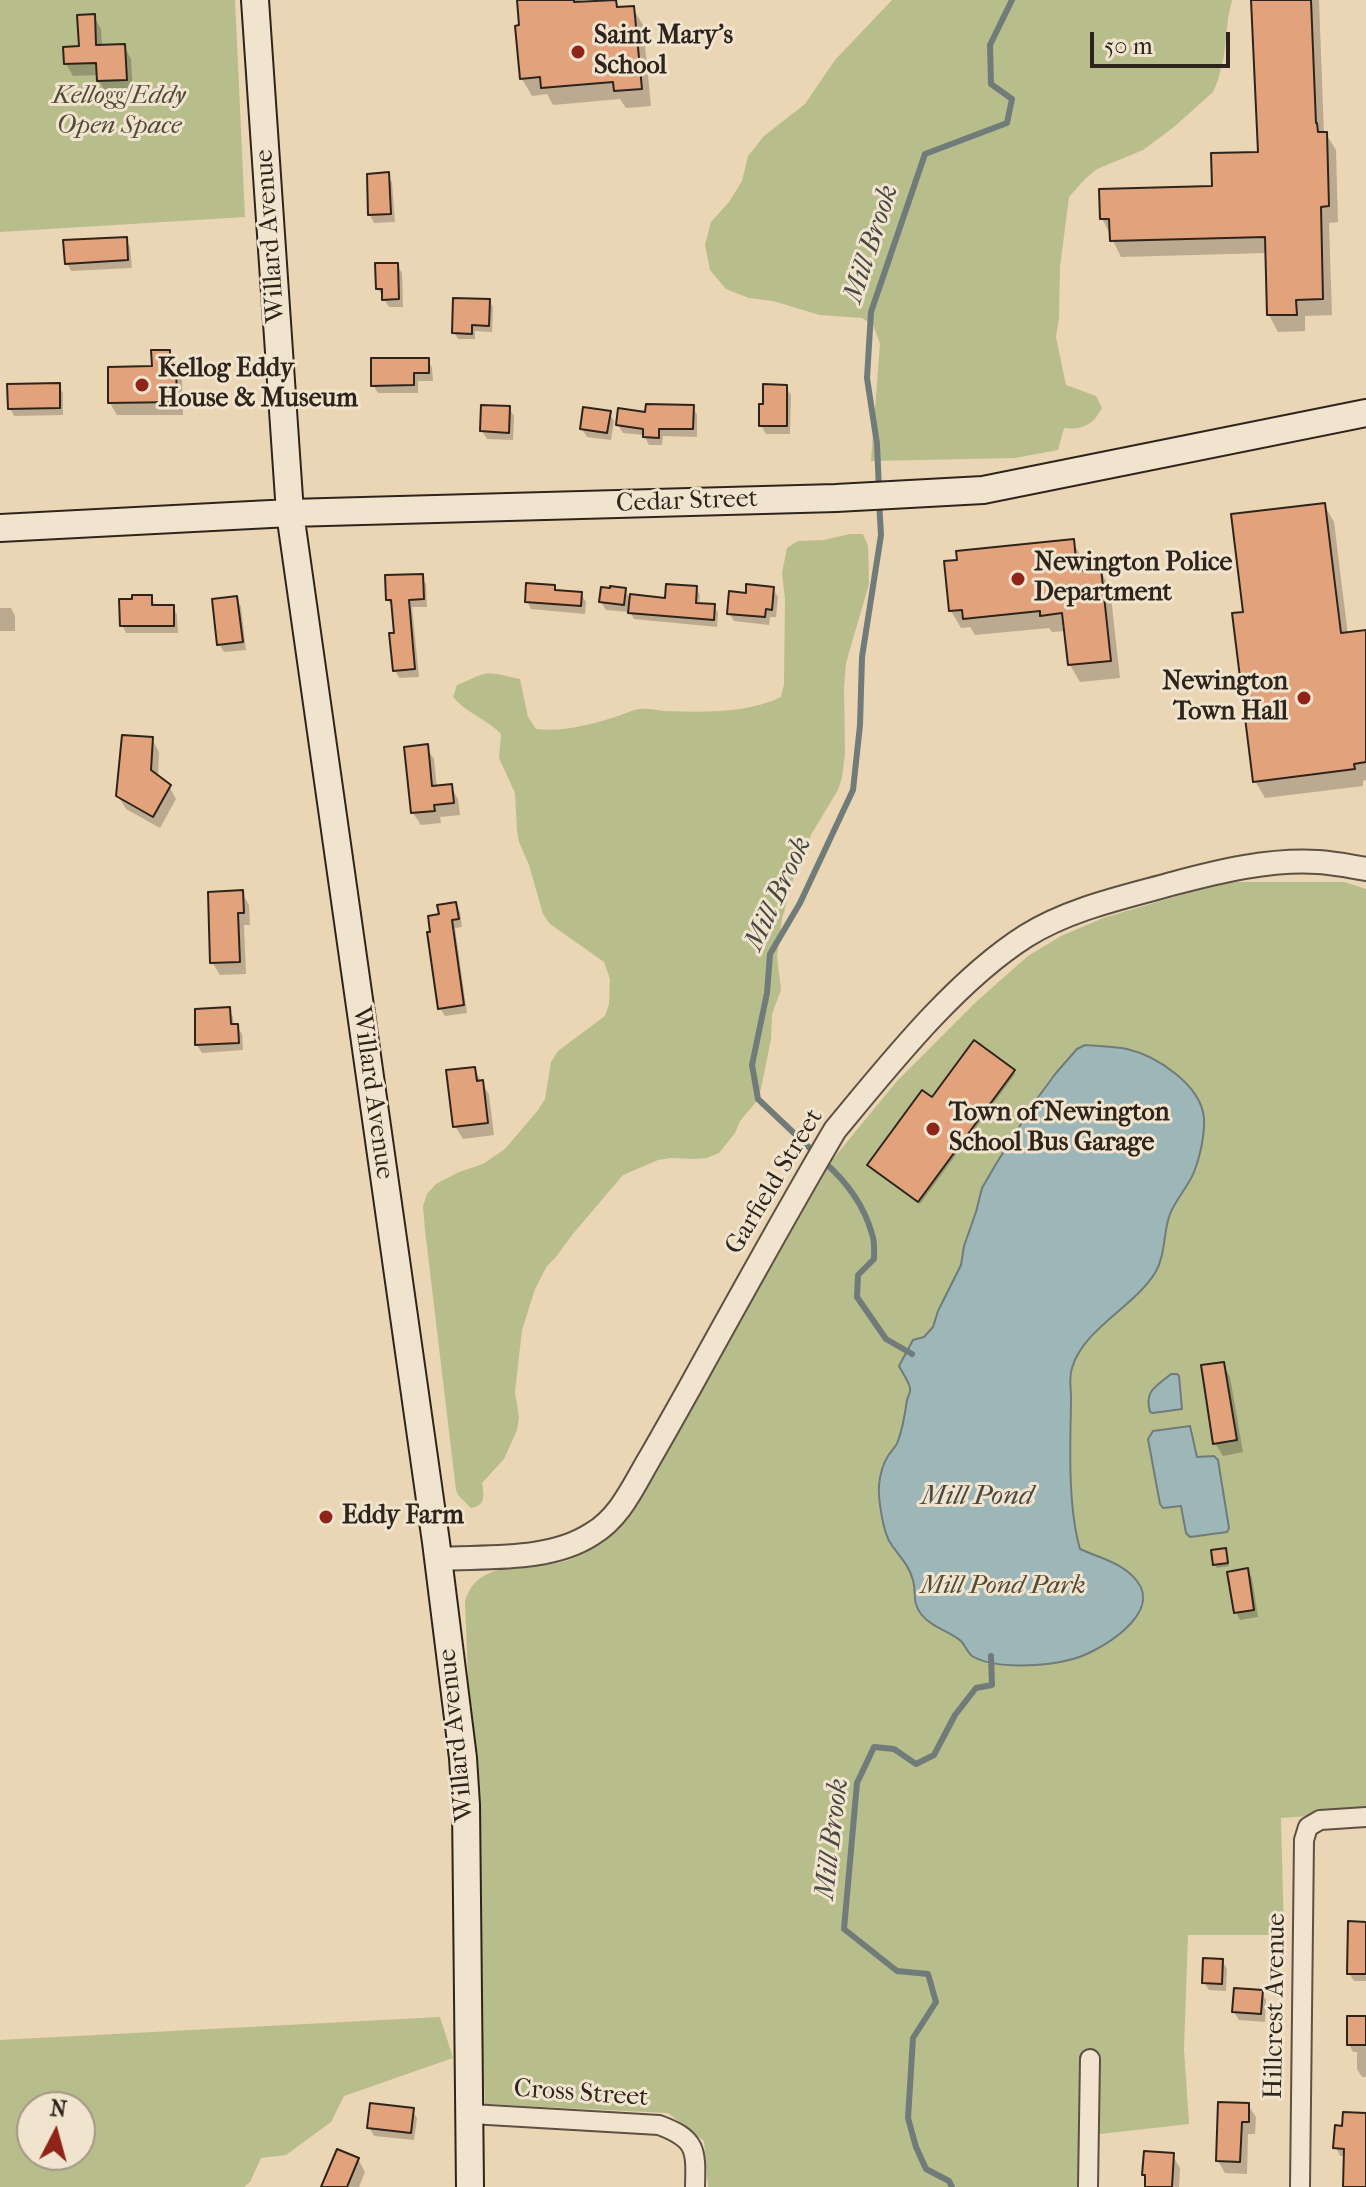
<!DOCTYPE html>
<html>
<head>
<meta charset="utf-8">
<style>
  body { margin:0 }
  #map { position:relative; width:1366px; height:2187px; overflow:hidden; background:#ead5b4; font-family:"IM FELL French Canon",serif }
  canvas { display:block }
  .north { position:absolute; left:16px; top:2091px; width:80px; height:80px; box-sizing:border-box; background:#f1e4ce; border:2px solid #a39787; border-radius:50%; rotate:6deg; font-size:22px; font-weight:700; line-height:32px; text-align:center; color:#2f241c }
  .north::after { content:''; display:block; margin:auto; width:28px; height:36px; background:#8f2418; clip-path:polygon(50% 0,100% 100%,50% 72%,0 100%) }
  .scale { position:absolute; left:1090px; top:32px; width:140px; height:36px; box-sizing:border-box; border:4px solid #2f241c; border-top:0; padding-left:10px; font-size:24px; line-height:28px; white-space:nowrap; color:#2f241c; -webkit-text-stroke:6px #f1e4ce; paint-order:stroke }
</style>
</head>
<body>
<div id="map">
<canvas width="1366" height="2187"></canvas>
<div class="north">N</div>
<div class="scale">50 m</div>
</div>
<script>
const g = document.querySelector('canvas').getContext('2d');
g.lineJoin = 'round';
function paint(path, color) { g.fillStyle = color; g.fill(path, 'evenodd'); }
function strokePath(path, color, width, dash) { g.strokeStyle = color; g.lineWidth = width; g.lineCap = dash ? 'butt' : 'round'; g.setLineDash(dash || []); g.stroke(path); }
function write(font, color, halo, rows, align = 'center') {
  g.font = font + ' "IM FELL French Canon",serif'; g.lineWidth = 6; g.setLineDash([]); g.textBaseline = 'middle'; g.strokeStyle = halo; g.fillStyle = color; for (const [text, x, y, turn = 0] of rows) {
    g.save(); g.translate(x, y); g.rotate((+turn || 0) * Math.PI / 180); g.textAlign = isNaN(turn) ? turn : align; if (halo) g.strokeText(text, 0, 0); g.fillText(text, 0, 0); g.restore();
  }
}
const green = new Path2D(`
  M0,0H235L245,217L0,232Z
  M892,0H1232L1228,18L1224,56L1218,80L1213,92L1174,127L1143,150L1097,169L1085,179L1069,197L1060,267L1059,318L1056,337L1066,385L1096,396L1102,408C1093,425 1083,430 1064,428L1058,450L1015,458L871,461L880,344L873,325L862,318L820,315L773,301L749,298L726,289L710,270L705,245L711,222L729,202L742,181L748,156L764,136L805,104L835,60Z
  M850,534H863L868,546L869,584L846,663L844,688L845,753L842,778L838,790L812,833L796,869L782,919L777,956L781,990L772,1014L771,1039L761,1089L756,1102L740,1121L735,1133L719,1153L707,1158L695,1159L671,1158L658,1160L623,1175L572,1235L556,1257L547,1266L535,1289L522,1330L515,1392L519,1417L517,1430L504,1459L482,1483C484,1495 486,1506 471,1508L458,1495L456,1490L425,1230L423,1206L427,1194L436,1184L459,1172L483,1164L505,1149L538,1110L545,1099L551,1062L558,1051L605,1016L609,1004L610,979L604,962L550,924L543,914L529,865L519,842L517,831L515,793L499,758L501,734C487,719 466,713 453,697L457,685C466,682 475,676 484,674C495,672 508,677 520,679L528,717L536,729C562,732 590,725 615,717C623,715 631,710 639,709C647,708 656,710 664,711C703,712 745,714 781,697L784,684L785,599L782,573L787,548L798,541L824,540Z
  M1225,882H1344L1366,889V1812L1281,1818L1284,1935H1188L1184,2049L1189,2124L1082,2136L1080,2187H708L704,2141L668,2113L485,2104L465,1602C478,1555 532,1573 569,1560C593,1550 613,1535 629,1515L833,1159L897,1081L977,1001L1028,956L1061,936L1103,918Z
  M440,2017L453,2058L344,2096L331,2122L286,2155L261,2158L250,2182L244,2187H0V2040ZM80,2107V2155H32V2107Z`);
const water = new Path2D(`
  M1085,1045C1098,1046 1114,1046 1127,1049C1157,1056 1201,1085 1204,1118C1205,1134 1200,1157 1194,1172C1188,1187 1176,1199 1170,1214C1163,1232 1166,1255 1155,1273C1134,1307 1083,1329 1072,1368C1068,1380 1072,1392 1071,1404C1070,1447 1068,1508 1080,1549C1100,1558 1123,1563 1137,1581C1163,1614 1099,1652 1073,1659C1048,1666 995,1670 972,1656C967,1652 965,1645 961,1641C948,1630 932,1628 921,1614C911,1600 917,1594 913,1580C909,1565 899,1556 891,1544C883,1533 878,1498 879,1485C880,1475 883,1464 888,1456C891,1451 896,1447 898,1441C903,1428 905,1414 907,1400C908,1396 911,1392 910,1388C909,1382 902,1372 899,1366L913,1340L924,1337L933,1327L938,1311L961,1265L964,1246L976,1212L982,1188L996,1164L1036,1100L1056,1073L1077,1049Z
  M1171,1374H1177L1179,1376L1182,1409L1153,1413L1150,1412C1144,1390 1156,1387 1171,1374Z
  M1190,1426L1197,1457L1214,1456L1218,1460L1229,1528L1227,1532L1190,1537L1186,1533L1181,1506L1163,1508L1160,1504L1148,1439L1153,1431Z`);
const shadow = new Path2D(`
  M519,0H581V4L615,1L620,9L633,8L643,25L651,106L626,108L620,99L553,105L547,94L532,96L522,79Z
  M1254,0H1319L1324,134H1326L1336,150L1338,222L1329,223L1332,315L1305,316V331L1278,332L1269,315L1267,253L1121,257L1102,218L1214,188L1260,154Z
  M94,16L101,29L102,47L124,46L131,59L133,92L106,93L99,81L98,75L73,76L66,64L81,48Z
  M388,175L392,183L395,222L374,223L370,215Z
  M126,239L130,247L132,268L71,271L67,263Z
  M397,265L402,273L403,307H389L378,289Z
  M489,301L493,307L492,332L475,331V339H458L454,332Z
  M169,352L182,380L183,415H117L110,403L154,368Z
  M428,360L432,368L433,381H418V393H378L373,385Z
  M58,385L63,393V415L14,416L10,408Z
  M786,387L791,395L790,434H766L761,425Z
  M693,407L697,415V437L663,436L662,445H649L644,435L623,433L618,425L647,415Z
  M509,408L514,416L513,440L487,439L482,431Z
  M609,413L614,421L611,440L587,437L582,429Z
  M1324,505L1334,522L1348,635L1366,633V780L1363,781V786L1265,798L1255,781L1245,614Z
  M1072,541L1082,558L1084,572L1100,570L1110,588L1120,678L1080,682L1070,665L1066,631L1052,632L1049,628L975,635L970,627L961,628L951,611Z
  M421,576L426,584L427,607H412L419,677L399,678L395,670L396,635L393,608L388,600Z
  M554,587L557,592L581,594L586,602L585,614L531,609L527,601Z
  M696,588L700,595L699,605L714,606L718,613L717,627L634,619L630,612L606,610L601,602L625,589L628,596L667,600Z
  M773,589L778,597L776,617H770L769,625L734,621L729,613Z
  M151,597L156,607H173L177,615L178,633H126L122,625Z
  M236,599L241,607L246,650L224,652L219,644Z
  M0,608H11L15,616V631H0Z
  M152,739L159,752L158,778L169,786L176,799L160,828L126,809L118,796Z
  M426,747L434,759L437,788L451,787L458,799L460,815L440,817L441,823L421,825L413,813Z
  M242,893L249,905L250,925H244L246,974L220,975L212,962Z
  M455,904L460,912L462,927L455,928L467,1013L445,1016L440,1008L441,916Z
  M229,1009L233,1017L234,1026H237L242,1034L243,1050L202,1053L197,1045Z
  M474,1069L489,1095L494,1135L463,1139L455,1126Z
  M1013,1071L1015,1074L920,1204L871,1169L869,1165L933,1099Z
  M1223,1364L1230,1377L1243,1452L1223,1456L1215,1443Z
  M1225,1550L1229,1566L1217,1568L1215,1565Z
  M1247,1570L1252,1578L1258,1617L1240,1620L1236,1612Z
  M1366,1924V1981H1354L1349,1973Z
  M1222,1961L1227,1969L1226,1991L1209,1990L1204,1982Z
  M1261,1992L1266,2000L1265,2022L1239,2020L1234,2012Z
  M1366,2018V2077H1362L1357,2069V2052H1353L1349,2044Z
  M1248,2105L1256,2117L1255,2134H1248L1247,2174L1225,2173L1218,2161Z
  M412,2110L417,2118L414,2140L374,2136L369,2127Z
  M1366,2115V2187H1345L1346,2156H1340L1336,2147L1344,2128Z
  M1145,2153L1172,2155L1180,2168L1179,2187H1144Z
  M358,2159L365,2172L359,2187H322Z`);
const stream = new Path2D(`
  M879,490L877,444L867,378L871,312L925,154L1007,123L1012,99L991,84L990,45L1012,0
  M815,1153L758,1099L752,1065L767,993L770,954L800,903L853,790L860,725L862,657L881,535L879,501
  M823,1161C845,1180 864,1205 872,1234C875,1242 874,1251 874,1259L858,1275L857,1297L886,1339L912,1354
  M952,2187L949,2181L926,2169L916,2147L908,2118L913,2038L936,2002L928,1974L897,1971L844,1929L857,1783L874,1747L894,1749L916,1764L934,1755L955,1715L976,1688L992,1685L991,1656`);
const building = new Path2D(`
  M517,0H574V2L616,0L617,7L634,6L642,89L614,91L613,82L541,88L540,77L520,79L515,26L519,25Z
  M1251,0H1311L1316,123H1317L1318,132H1327L1329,206L1321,207L1323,299L1296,300L1297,315H1267L1265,237L1110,241L1109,219H1100L1099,189L1212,186L1211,153L1258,152Z
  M95,14L96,45L125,44L127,80L97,81L96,63L64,64L63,47L79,46L77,15Z
  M389,172L391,214L368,215L367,174Z
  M127,237L128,260L65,264L63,240Z
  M375,263H398L399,299L382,300V289H376Z
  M453,298L490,299L489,326L472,325V334L452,333Z
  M151,350H170V365H176L177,402L108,403V367L152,366Z
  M371,358H429V373H414V385L371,386Z
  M60,383V408L8,409L7,384Z
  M763,384L787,385V426H759V404H763Z
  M646,404L694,405L693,429H659V438L643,437V429L616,425L618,408L645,412Z
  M481,405L510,406L509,433L480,431Z
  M583,407L611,411L607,433L580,429Z
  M1325,503L1341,633L1366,630V762L1354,764L1355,769L1253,782L1232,613L1243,612L1231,514Z
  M1074,539L1077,571L1101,568L1111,661L1068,665L1062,613L1040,616V611L963,619L962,610L949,611L944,561L957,560L956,551Z
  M423,574L424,599L409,600L415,669L393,671L389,633H394L391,600H386L385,575Z
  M526,583L555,585V590L582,592L581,606L525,602Z
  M666,584L697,586L696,603L715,604L714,620L628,613L630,594L665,598Z
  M746,584L774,587L772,610L766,609L765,617L727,614L729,591L746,593Z
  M610,586L626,588L624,605L599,602L601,587L610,588Z
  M132,595H152V605H174V626H120L119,599H132Z
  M237,596L243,642L217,645L212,599Z
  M122,735L153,737L151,770L171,785L153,817L116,796Z
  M428,744L432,786L452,784L454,803L434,805L435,811L411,813L404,747Z
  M243,890L244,913H238L240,962L210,963L208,892Z
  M456,902L459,919L452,920L464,1005L438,1009L427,932H430L428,916L439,914L437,905Z
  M230,1007L231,1024H238L239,1043L195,1045V1009Z
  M974,1040L1015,1070L918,1202L867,1165L922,1090L932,1097Z
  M475,1067L477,1081L483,1080L488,1123L453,1127L446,1070Z
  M1224,1362L1237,1440L1213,1444L1201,1365Z
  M1226,1548L1228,1563L1213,1565L1211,1550Z
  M1248,1568L1254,1610L1234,1613L1227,1572Z
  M1348,1921L1366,1922V1974H1347Z
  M1203,1958L1223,1959L1222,1984L1202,1983Z
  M1234,1988L1263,1990L1261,2014L1232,2012Z
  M1347,2016H1366V2045H1347Z
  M1218,2102L1249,2103V2122H1242L1240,2162L1216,2161Z
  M370,2103L414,2108L411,2133L367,2128Z
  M1343,2112L1366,2113V2187H1343L1344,2149L1333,2148L1335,2125L1342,2126Z
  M337,2149L359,2158L347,2187H321Z
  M1144,2151L1174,2153L1172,2187H1145V2175H1142Z`);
const minor = new Path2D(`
  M471,2114L659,2125C697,2139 696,2150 695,2187
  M1088,2187L1090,2059
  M1300,2187L1304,1840L1308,1827L1320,1820L1366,1817`);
const tertiary = new Path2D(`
  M438,1559C487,1556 549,1562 592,1534C619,1518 632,1489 647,1463C661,1439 675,1414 689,1389C737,1302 785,1215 835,1130C889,1065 955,981 1026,936C1071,908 1125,897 1175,883C1220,871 1270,859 1318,862C1334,863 1350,866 1366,869`);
const secondary = new Path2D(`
  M255,0L290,513L436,1542L463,1758L466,1805L470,2187
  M0,528L290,513L836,498L983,490L1366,413`);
const markers = [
  [578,52,8,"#8f2418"],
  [142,385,8,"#8f2418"],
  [1018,579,8,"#8f2418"],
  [1304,698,8,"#8f2418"],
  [933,1129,8,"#8f2418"],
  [326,1517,8,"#8f2418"]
];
const poiNames = [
  ["Saint Mary's",594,37],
  ["School",594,67],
  ["Kellog Eddy",158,370],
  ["House & Museum",158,400],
  ["Newington Police",1034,564],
  ["Department",1034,594],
  ["Newington",1288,683,"right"],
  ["Town Hall",1288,713,"right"],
  ["Town of Newington",949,1114],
  ["School Bus Garage",949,1144],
  ["Eddy Farm",342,1517]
];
const parkNames = [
  ["Kellogg/Eddy",119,97],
  ["Open Space",119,127],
  ["Mill Pond Park",1003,1587]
];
const streetNames = [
  ["Willard Avenue",271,236,-94],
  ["Cedar Street",687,502,-2],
  ["Willard Avenue",372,1093,82],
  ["Garfield Street",775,1182,-59],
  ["Willard Avenue",457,1735,-96],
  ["Hillcrest Avenue",1276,2006,-89],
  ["Cross Street",581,2094,4]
];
const waterNames = [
  ["Mill Brook",872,244,-72],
  ["Mill Brook",779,894,-65],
  ["Mill Pond",977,1497],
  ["Mill Brook",833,1839,-83]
];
paint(green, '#b8bd8c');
paint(water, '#9db6b8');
strokePath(water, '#717c7a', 2);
paint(shadow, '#0003');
strokePath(stream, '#717c7a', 6);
paint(building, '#e2a37c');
strokePath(building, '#2f241c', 2);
strokePath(minor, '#5e5042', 22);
strokePath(tertiary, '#5e5042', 26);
strokePath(secondary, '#2f241c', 30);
strokePath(minor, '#f1e4ce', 18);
strokePath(tertiary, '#f1e4ce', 22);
strokePath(secondary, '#f1e4ce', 26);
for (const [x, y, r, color] of markers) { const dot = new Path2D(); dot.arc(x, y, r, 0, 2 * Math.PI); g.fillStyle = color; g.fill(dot); strokePath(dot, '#f1e4ce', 3); }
write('bold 26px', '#2f241c', '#f1e4ce', poiNames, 'left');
write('italic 26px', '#514a38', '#f1e4ce', parkNames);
write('26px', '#2f241c', '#f1e4ce', streetNames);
write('italic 28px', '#4a4843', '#f1e4ce', waterNames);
</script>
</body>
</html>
